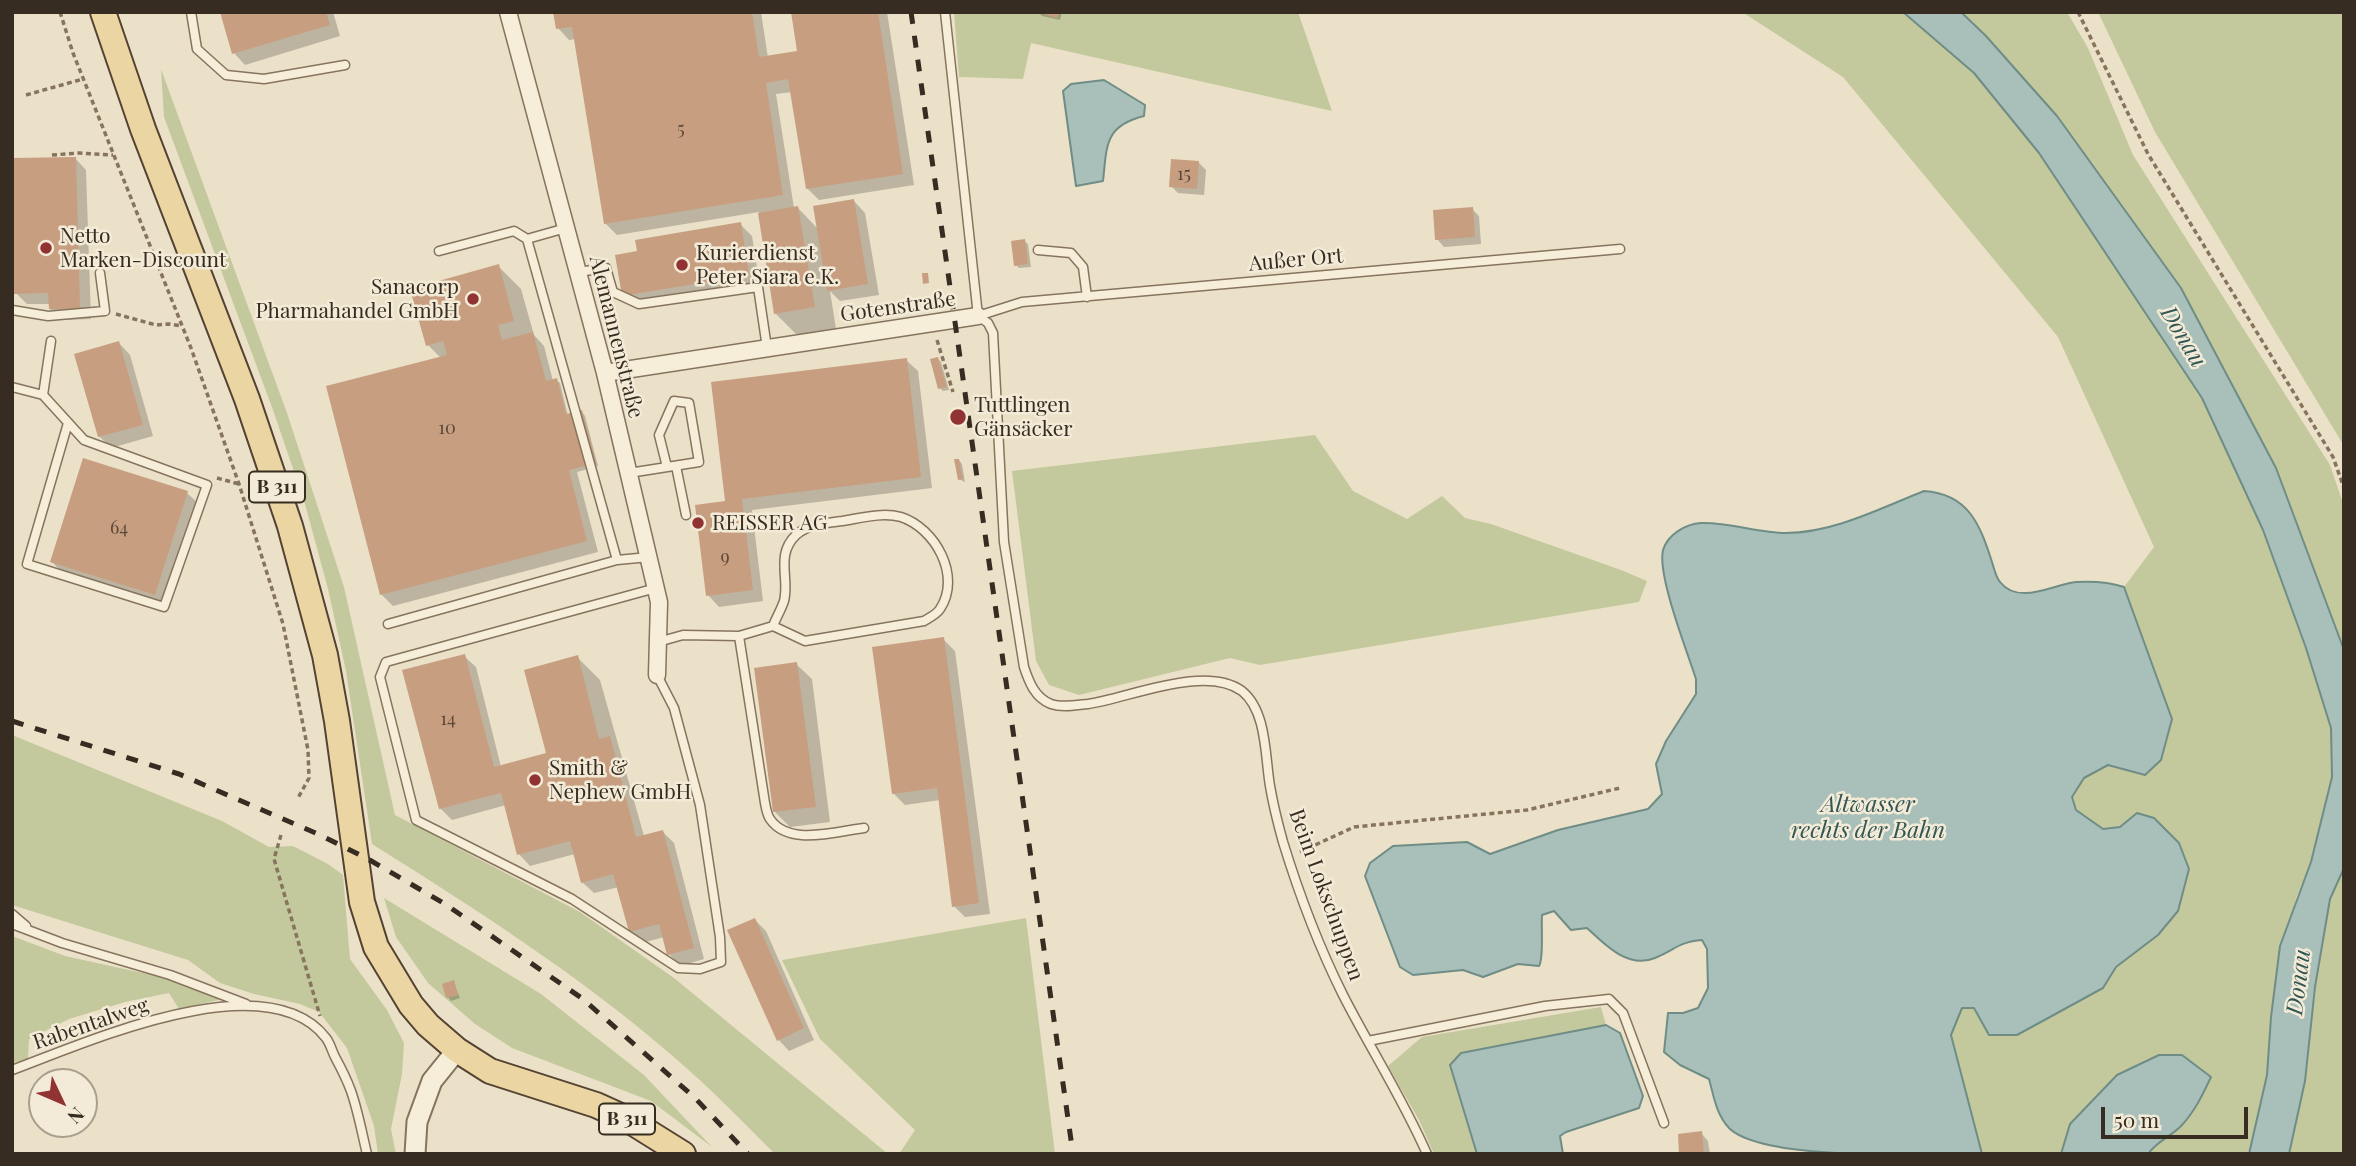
<!DOCTYPE html>
<html>
<head>
<meta charset="utf-8">
<style>
  body { margin:0 }
  #map { position:relative; width:2356px; height:1166px; overflow:hidden; background:#ebe1c8; font-family:"Playfair Display",serif }
  canvas { display:block }
  .frame { position:absolute; inset:0; border:14px solid #372c21; pointer-events:none }
  .north { position:absolute; left:28px; top:1068px; width:70px; height:70px; box-sizing:border-box; background:#f3ebd7; border:2px solid #a89f8e; border-radius:50%; rotate:134deg; font-size:19px; font-weight:700; line-height:28px; text-align:center; color:#372c21 }
  .north::after { content:''; display:block; margin:auto; width:24px; height:32px; background:#913332; clip-path:polygon(50% 0,100% 100%,50% 72%,0 100%) }
  .scale { position:absolute; left:2101px; top:1107px; width:147px; height:32px; box-sizing:border-box; border:4px solid #372c21; border-top:0; padding-left:9px; font-size:21px; line-height:24px; white-space:nowrap; color:#372c21; -webkit-text-stroke:5px #f3ebd7; paint-order:stroke }
</style>
</head>
<body>
<div id="map">
<canvas width="2356" height="1166"></canvas>
<div class="frame"></div>
<div class="north">N</div>
<div class="scale">50 m</div>
</div>
<script>
const g = document.querySelector('canvas').getContext('2d');
g.lineJoin = 'round';
function paint(path, color) { g.fillStyle = color; g.fill(path, 'evenodd'); }
function strokePath(path, color, width, dash) { g.strokeStyle = color; g.lineWidth = width; g.lineCap = dash ? 'butt' : 'round'; g.setLineDash(dash || []); g.stroke(path); }
function write(font, color, halo, rows, align = 'center') {
  g.font = font + ' "Playfair Display",serif'; g.lineWidth = 5; g.setLineDash([]); g.textBaseline = 'middle'; g.strokeStyle = halo; g.fillStyle = color; for (const [text, x, y, turn = 0] of rows) {
    g.save(); g.translate(x, y); g.rotate((+turn || 0) * Math.PI / 180); g.textAlign = isNaN(turn) ? turn : align; if (halo) g.strokeText(text, 0, 0); g.fillText(text, 0, 0); g.restore();
  }
}
const green = new Path2D(`
  M954,12H1298L1332,111L1031,43L1023,79L959,77Z
  M1742,12H1903L1974,73L2040,153L2202,398L2263,530L2306,648L2331,728L2332,777L2311,863L2296,898L2271,1017L2267,1075L2249,1154H2148L2154,1146L2181,1127L2198,1104L2159,1055L2117,1075L2070,1124L2061,1154H1982L1951,1035L1962,1008L2103,988L2116,967L2158,935L2120,827L2103,829L2076,810L2072,797L2084,778L2108,765L2145,775L2172,719L2124,587L2154,547L2058,337L1843,77Z
  M1961,12H2067L2088,48L2133,155L2330,465L2344,506V650L2276,468L2181,288L2057,116L1986,36Z
  M2098,12H2344V446L2155,132Z
  M161,69L287,413L344,587L395,815L580,912L674,978L888,1154H775C742,1121 710,1088 675,1058C582,977 477,910 372,844L346,671L328,589L305,504L273,410L164,117Z
  M1315,435L1353,491L1407,519L1442,496L1465,518L1491,524L1621,570L1647,581L1639,602L1260,665L1230,658L1079,695L1049,685L1036,661L1012,471Z
  M12,735L222,821L269,847L293,846L328,864L343,875L350,959L387,1010L404,1043L402,1074L391,1129L396,1154H378L374,1126L347,1048L319,1012L300,1004L254,994L220,983L188,960L12,905Z
  M2344,868V1154H2289L2305,1081L2315,987L2330,899Z
  M384,898L541,994L644,1075L712,1147L651,1101L512,1048L475,1024L428,983L396,937Z
  M1026,918L1055,1154H899L915,1130L820,1039L782,960Z
  M12,936L65,956L161,977L223,999L179,1009L169,993L125,1002L69,1019L29,1039L28,1059L12,1063Z
  M1601,1007L1606,1025L1461,1053L1450,1065L1477,1154H1434L1419,1120L1388,1066L1422,1037Z`);
const water = new Path2D(`
  M1903,12H1961L1986,36L2057,116L2181,288L2276,468L2344,650V868L2330,899L2315,987L2305,1081L2289,1154H2249L2267,1075L2271,1017L2280,946L2311,862L2332,777L2331,728L2306,648L2263,530L2202,398L2039,153L1974,73Z
  M1104,80L1145,105L1144,116C1104,126 1107,146 1103,181L1076,186L1063,91L1071,84Z
  M1924,491C1969,494 1980,525 1992,562C1994,568 1996,578 2000,582C2019,606 2054,584 2076,582C2093,581 2109,582 2124,587L2172,719L2161,760L2145,775L2108,765L2084,778L2072,797L2076,810L2103,829L2120,827L2137,813L2154,818L2179,843L2189,869L2178,911L2158,935L2116,967L2103,988L2017,1035H1989L1974,1008H1962L1951,1035L1982,1154C1932,1154 1763,1162 1729,1128C1716,1114 1714,1097 1709,1079L1680,1065L1664,1052L1668,1013H1683L1698,1008L1708,988L1707,949L1702,940C1678,942 1675,950 1655,958C1628,969 1605,945 1587,928L1571,930L1554,911L1542,915C1541,929 1544,958 1539,966L1518,964L1483,977L1463,970L1413,975L1400,967L1365,876L1370,863L1393,846L1467,842L1490,854L1558,830L1648,809L1662,794L1656,764L1666,741L1696,694V679C1687,651 1657,575 1663,550C1668,534 1686,524 1701,523C1729,522 1758,533 1786,533C1833,533 1881,508 1924,491Z
  M1606,1025L1620,1033L1643,1096L1639,1108L1566,1132L1560,1136L1563,1154H1477L1450,1065L1461,1053Z
  M2159,1055H2182L2211,1077C2203,1094 2195,1111 2182,1125C2172,1136 2157,1141 2148,1154H2061L2070,1124L2117,1075Z`);
const shadow = new Path2D(`
  M221,12H333L340,36L245,65L234,53Z
  M555,12H761L768,58L799,53L793,12H887L914,185L819,200L807,188L792,92L776,94L794,208H798L818,229L854,201L865,213L879,295L840,301L830,291L836,329L798,336L775,313L759,212L617,235L605,223L576,39L569,40L558,28Z
  M1062,12L1060,20L1042,16L1039,13Z
  M12,156L16,159L75,158L86,170L91,319L62,320L50,309V304H27L16,293L15,231H12Z
  M1198,162L1206,170L1204,195L1178,193L1171,186Z
  M1472,209L1479,216L1481,244L1444,247L1437,239Z
  M740,224L752,236L760,286L635,306L624,295L639,252Z
  M1024,241L1028,244L1031,267L1019,268L1016,265Z
  M498,266L521,289L534,335L544,346L553,381L556,380L560,383L568,416L582,412L585,416L598,466L577,472L598,552L393,606L381,594L441,358L428,345Z
  M119,343L130,355L153,436L111,448L99,436Z
  M938,359L941,362L949,390L943,391L940,388Z
  M906,360L918,371L932,488L752,510L763,601L719,607L708,595L727,503Z
  M959,460L962,464L965,482L959,479Z
  M187,493L199,504L166,606L63,573L52,562Z
  M943,639L955,651L990,914L965,917L954,906L940,800L905,805L893,793Z
  M464,656L476,667L501,767L549,754L577,657L600,680L644,836L662,831L674,843L704,959L680,966L669,954L664,937L642,943L630,931L619,887L594,893L582,882L575,854L530,866L519,854L506,805L452,820L440,808Z
  M796,664L812,679L830,822L790,827L775,812Z
  M755,920L766,931L814,1040L789,1051L778,1039Z
  M453,982L460,998L451,1001L448,997Z
  M1701,1133L1708,1141L1710,1154H1681Z`);
const building = new Path2D(`
  M220,12H326L330,25L232,54Z
  M553,12H752L759,57L797,51L791,12H878L903,174L806,189L788,79L766,83L783,195L604,224L572,27L556,29Z
  M1037,12H1059L1057,18Z
  M76,157L80,309H49L48,293L14,294L12,158Z
  M1171,159L1199,161L1197,189L1169,187Z
  M854,199L868,284L827,291L813,206Z
  M798,206L815,307L774,314L758,213Z
  M1473,207L1475,237L1435,240L1433,210Z
  M741,222L749,275L622,296L615,255L637,251L635,240Z
  M1025,239L1028,264L1014,266L1011,241Z
  M499,264L514,321L498,325L502,340L533,332L546,381L557,378L566,414L582,410L596,463L569,470L587,541L380,595L326,386L447,355L443,341L426,346L410,289Z
  M922,273H928L929,283L923,284Z
  M119,341L143,425L98,437L74,354Z
  M938,357L947,387L938,389L930,359Z
  M907,358L921,477L742,499L753,590L706,596L695,505L725,501L711,382Z
  M83,458L188,491L155,595L50,562Z
  M954,459H959L963,479L958,480Z
  M944,637L979,903L952,907L937,788L892,794L872,647Z
  M465,654L494,767L546,753L524,670L578,655L599,739L610,736L636,837L663,830L694,948L667,955L659,924L629,932L613,874L581,883L570,841L517,855L501,793L439,809L402,670Z
  M797,662L816,807L773,812L754,668Z
  M755,918L804,1028L777,1041L727,930Z
  M454,980L458,995L446,998L442,984Z
  M1702,1131L1704,1154H1679L1678,1134Z`);
const path = new Path2D(`
  M60,12L73,53L191,348L239,484L283,624L308,750L309,778L298,798
  M2078,12L2148,154L2333,457L2344,488
  M26,95L83,79
  M52,155L79,153L113,155
  M116,314L156,325L168,324L182,326
  M937,340L953,392
  M217,478L239,484
  M281,835L274,859L320,1016
  M1300,852L1354,827L1527,810L1620,788`);
const service = new Path2D(`
  M191,12L197,49L226,75L264,79L345,65
  M945,12L978,316
  M527,239L617,560
  M1038,250L1071,253L1083,267L1087,297
  M439,251L514,231L527,239L566,228
  M578,272L606,268L613,292L639,304L758,287L767,348
  M12,310L48,316L105,311L100,273
  M978,316L988,323L993,333L1004,542L1024,667C1029,682 1035,698 1051,704C1063,708 1076,705 1088,704C1129,698 1205,664 1242,691C1267,711 1265,757 1270,786C1273,804 1278,824 1283,842C1299,894 1319,947 1343,995C1370,1048 1403,1099 1427,1154
  M978,316L1022,302L1620,249
  M12,387L43,395L84,440L207,485L164,607L27,564L68,423
  M43,395L51,341
  M676,466L686,515
  M629,473L699,462L689,403L674,401L659,435L667,467
  M656,588L386,662L380,677L416,820L572,899L678,968L700,969L721,962L720,937L700,805L674,708L657,675
  M388,624L617,560L649,557
  M739,636L765,803C766,808 767,815 770,819C789,847 837,831 864,828
  M658,642L683,635L739,636L773,626C776,618 781,610 784,601C790,579 775,555 796,535C808,524 827,523 842,521C861,518 882,512 901,517C935,528 962,576 940,609C937,614 929,618 924,621L805,641L773,626
  M12,914L26,926
  M12,924L62,943L170,975L246,1004
  M1368,1041L1545,1006L1609,999L1623,1013L1664,1123
  M12,1070C85,1043 266,961 326,1038C330,1043 332,1051 335,1057C341,1068 347,1080 351,1091C358,1111 362,1133 367,1154`);
const minor = new Path2D(`
  M508,12L605,373L659,602L657,675
  M605,373L978,316`);
const tertiary = new Path2D(`
  M415,1154L417,1122L432,1081L457,1050`);
const primary = new Path2D(`
  M103,12L143,129L247,399L290,526L325,655L337,721L362,902L376,947L411,1005L428,1025L457,1050L490,1071L596,1105L627,1119L683,1154`);
const rail = new Path2D(`
  M911,12L1073,1154
  M12,721L179,774L320,835L368,859L445,904L583,999L695,1098L748,1154`);
const markers = [
  [46,248,7,"#913332"],
  [682,265,7,"#913332"],
  [473,299,7,"#913332"],
  [958,417,9,"#913332"],
  [698,523,7,"#913332"],
  [535,780,7,"#913332"]
];
const numberNames = [
  ["5",681,129],
  ["15",1184,174],
  ["10",447,428],
  ["64",119,528],
  ["9",725,557],
  ["14",448,719]
];
const shields = [
  [277,487,56],
  [627,1119,56]
];
const shieldNames = [
  ["B 311",277,487],
  ["B 311",627,1119]
];
const poiNames = [
  ["Netto",60,236],
  ["Marken-Discount",60,260],
  ["Kurierdienst",696,253],
  ["Peter Siara e.K.",696,277],
  ["Sanacorp",459,287,"right"],
  ["Pharmahandel GmbH",459,311,"right"],
  ["Tuttlingen",974,405],
  ["Gänsäcker",974,429],
  ["REISSER AG",712,523],
  ["Smith &",549,768],
  ["Nephew GmbH",549,792]
];
const streetNames = [
  ["Außer Ort",1296,260,-5],
  ["Gotenstraße",898,307,-8],
  ["Alemannenstraße",616,337,76],
  ["Beim Lokschuppen",1326,895,70],
  ["Rabentalweg",91,1024,-19]
];
const waterNames = [
  ["Donau",2183,337,59],
  ["Altwasser",1868,805],
  ["rechts der Bahn",1868,831],
  ["Donau",2299,982,-83]
];
paint(green, '#c3c99c');
paint(water, '#a8c0b9');
strokePath(water, '#6f8d86', 2);
paint(shadow, '#0003');
paint(building, '#c79e80');
strokePath(service, '#86745e', 11);
strokePath(minor, '#86745e', 19);
strokePath(tertiary, '#86745e', 23);
strokePath(primary, '#544232', 28);
strokePath(path, '#86745e', 3.5, [5, 3.5]);
strokePath(service, '#f7eeda', 8);
strokePath(minor, '#f7eeda', 16);
strokePath(tertiary, '#f7eeda', 19);
strokePath(primary, '#ebd6a3', 24);
strokePath(rail, '#372c21', 5, [12, 12]);
for (const [x, y, r, color] of markers) { const dot = new Path2D(); dot.arc(x, y, r, 0, 2 * Math.PI); g.fillStyle = color; g.fill(dot); strokePath(dot, '#f3ebd7', 2.5); }
write('18px', '#5b4839', null, numberNames);
for (const [x, y, w] of shields) { const box = new Path2D(); box.roundRect(x - w / 2, y - 15.5, w, 31, 5); g.fillStyle = '#f3ebd7'; g.fill(box); strokePath(box, '#372c21', 2); }
write('bold 19px', '#372c21', null, shieldNames);
write('21px', '#372c21', '#f3ebd7', poiNames, 'left');
write('21px', '#372c21', '#f3ebd7', streetNames);
write('italic 23px', '#315654', '#f3ebd7', waterNames);
</script>
</body>
</html>
